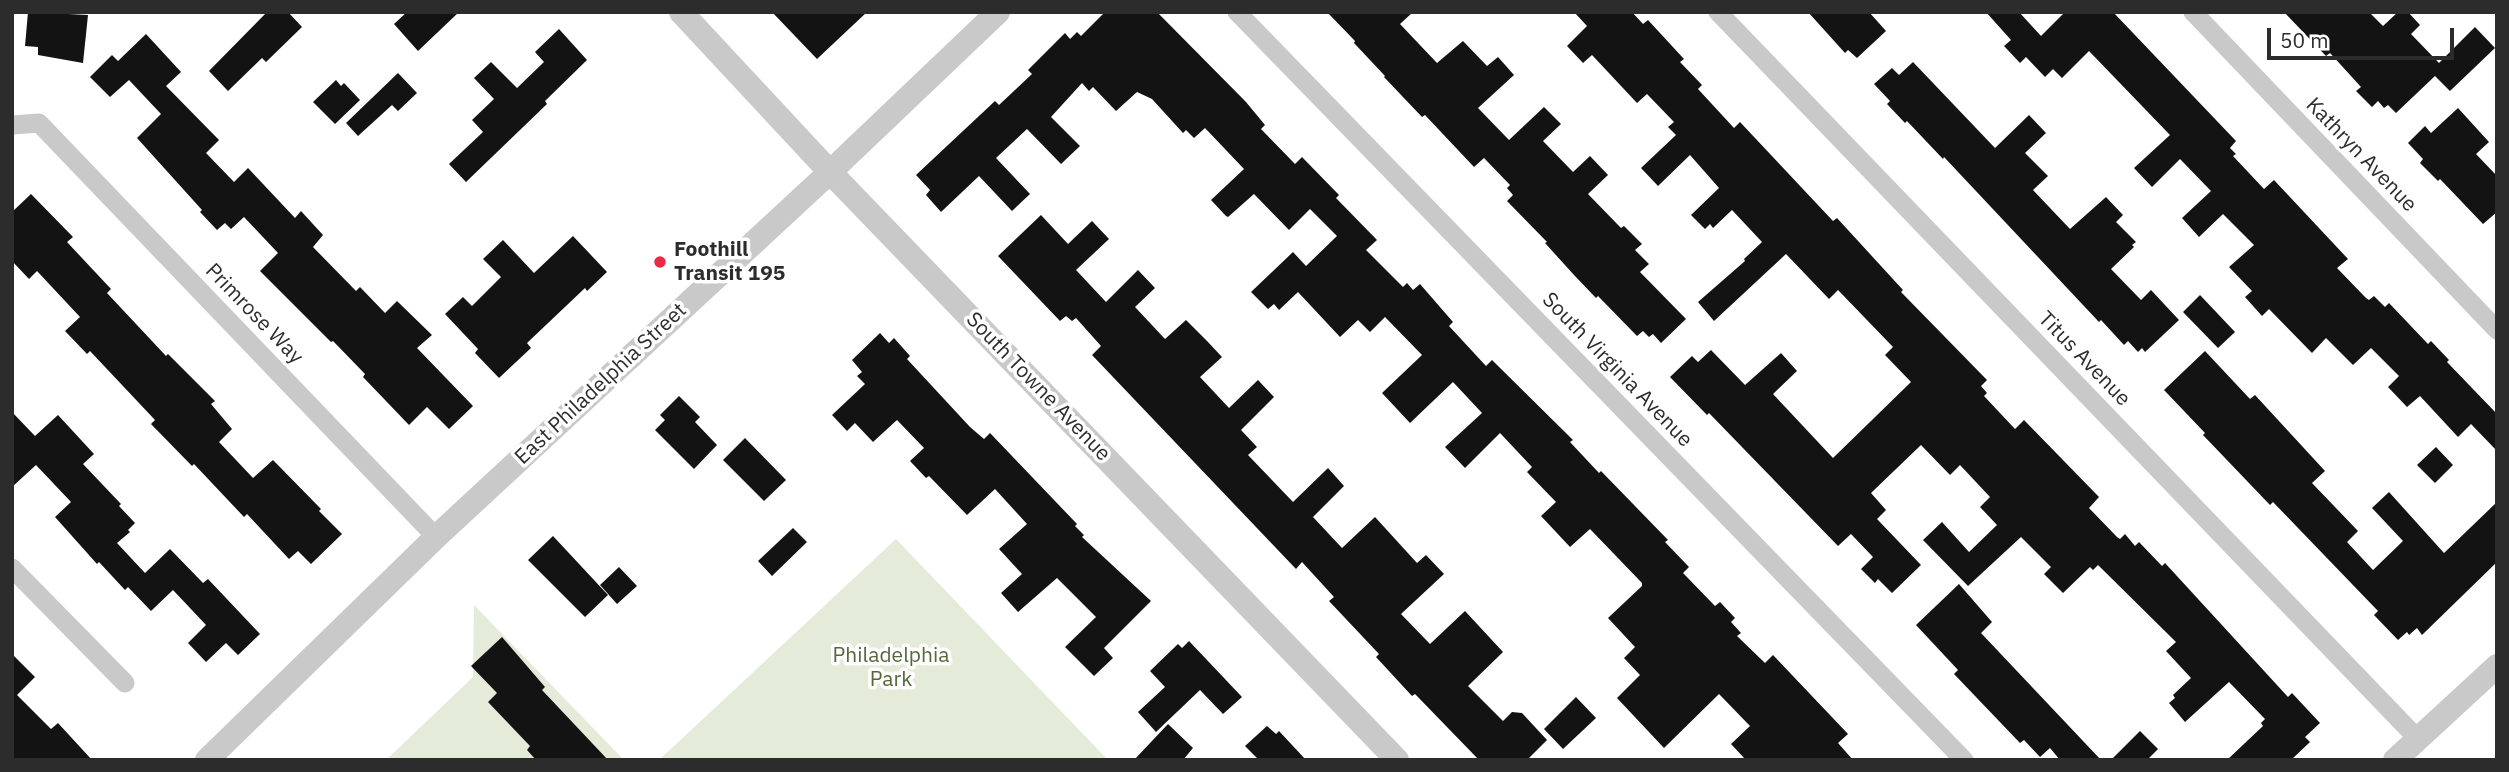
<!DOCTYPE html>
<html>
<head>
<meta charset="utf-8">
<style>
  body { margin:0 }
  #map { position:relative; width:2509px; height:772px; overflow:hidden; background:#fff; font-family:"IBM Plex Sans",sans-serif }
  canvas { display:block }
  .frame { position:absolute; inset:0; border:14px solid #2c2c2c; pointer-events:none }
  .scale { position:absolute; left:2267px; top:28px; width:187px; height:32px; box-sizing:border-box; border:4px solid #2c2c2c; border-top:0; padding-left:9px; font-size:21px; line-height:24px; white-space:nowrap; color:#2c2c2c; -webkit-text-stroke:5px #fff; paint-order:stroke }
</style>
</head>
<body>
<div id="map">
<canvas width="2509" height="772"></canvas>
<div class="frame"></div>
<div class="scale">50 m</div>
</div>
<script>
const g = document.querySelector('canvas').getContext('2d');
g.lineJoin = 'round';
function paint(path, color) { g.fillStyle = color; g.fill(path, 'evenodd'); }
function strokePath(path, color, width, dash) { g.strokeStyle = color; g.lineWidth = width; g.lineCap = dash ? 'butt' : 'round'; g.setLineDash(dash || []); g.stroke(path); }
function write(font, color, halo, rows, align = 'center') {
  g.font = font + ' "IBM Plex Sans",sans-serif'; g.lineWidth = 7; g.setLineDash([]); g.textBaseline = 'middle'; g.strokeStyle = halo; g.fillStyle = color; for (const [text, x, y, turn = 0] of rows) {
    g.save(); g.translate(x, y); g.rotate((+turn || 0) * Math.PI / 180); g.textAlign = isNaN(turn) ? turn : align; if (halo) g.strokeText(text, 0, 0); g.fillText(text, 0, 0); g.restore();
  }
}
const green = new Path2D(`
  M896,539L1108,760H659Z
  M474,605L624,760H386L473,677Z`);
const building = new Path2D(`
  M28,12L88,15L83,63L38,55V47L25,46Z
  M267,12H288L302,27L266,62L262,58L228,91L209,71Z
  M407,12H459L418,51L394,24Z
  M772,12H867L817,59Z
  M1105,12H1157L1246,102L1265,125L1261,129L1295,164L1302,157L1339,195L1336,198L1377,240L1366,250L1403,287L1407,283L1413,290L1420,284L1453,322L1449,326L1486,366L1492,360L1573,440L1570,442L1599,473L1601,471L1668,540L1665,542L1689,567L1683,573L1715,606L1720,602L1735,618L1731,622L1741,633L1737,636L1765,663L1773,655L1848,734L1838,743L1853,760H1746L1731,744L1750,726L1719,694L1664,748L1617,698L1640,675L1624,658L1635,647L1608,618L1642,586V583L1590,529L1570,547L1541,516L1556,502L1527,472L1532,467L1500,433L1465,468L1445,447L1482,413L1453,382L1410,423L1382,393L1422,355L1385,317L1370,332L1358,320L1340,337L1298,292L1279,310L1274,304L1268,309L1251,292L1293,252L1306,266L1337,236L1310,209L1289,230L1254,194L1228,217L1226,216L1211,200L1244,169L1205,128L1194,138L1186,130L1183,133L1152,99L1137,92L1116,111L1093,87L1089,91L1082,83L1051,117L1080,146L1061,164L1027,129L996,158L1030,194L1012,211L979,176L941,212L926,195L930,190L916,175L995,101L999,105L1032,74L1028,70L1065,33L1070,39L1077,32L1081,36Z
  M1327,12H1413L1400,24L1437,63L1463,41L1487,66L1498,57L1514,75L1478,108L1509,140L1544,107L1561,124L1543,141L1573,172L1590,156L1608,175L1588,194L1621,228L1624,226L1642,244L1635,250L1649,264L1640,272L1686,319L1661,343L1653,334L1649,337L1643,331L1637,336L1598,296L1596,298L1574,275L1545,243L1547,242L1507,201L1513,195L1507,188L1510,185L1484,158L1474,167L1425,115L1422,117L1384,77L1385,76L1354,43L1355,41Z
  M1574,12H1632L1643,24L1648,20L1684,59L1680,62L1702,85L1698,89L1734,128L1740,122L1833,221L1837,218L1903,290L1901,292L1987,380L1981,386L1987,393L1984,396L2015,429L2024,420L2099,497L2089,508L2117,537L2120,539L2125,534L2135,546L2139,542L2162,566L2165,563L2288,697L2292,693L2320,723L2305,737L2310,742L2291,760H2227L2263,726L2261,723L2265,719L2229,682L2185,722L2169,703L2175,698L2173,695L2191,678L2166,651L2176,642L2098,565L2093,570L2090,567L2063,593L2044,574L2051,567L2021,537L1968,586L1923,540L1942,522L1969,552L1997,525L1980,507L1990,497L1960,465L1950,475L1921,445L1871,493L1886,510L1877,519L1921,565L1892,593L1878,579L1875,583L1861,569L1873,557L1851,534L1838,546L1709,413L1707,415L1670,377L1692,356L1698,362L1711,350L1745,385L1781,353L1797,371L1773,394L1833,458L1911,382L1885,355L1893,347L1838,290L1829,299L1786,254L1714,321L1698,302L1745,261L1744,259L1762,242L1732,210L1713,228L1710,224L1705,229L1691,215L1719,188L1690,155L1658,186L1641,168L1676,135L1668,127L1674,122L1647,94L1637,103L1592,55L1583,63L1567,46L1587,26Z
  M1808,12H1869L1886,31L1857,58L1848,50L1845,53Z
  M1986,12H2019L2041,36L2065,12H2113L2236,141L2230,148L2236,154L2233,156L2264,189L2274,180L2348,259L2337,268L2366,298L2369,300L2374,296L2385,307L2389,303L2428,344L2431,341L2449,360L2447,362L2497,414V451L2471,424L2458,437L2420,396L2407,407L2388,387L2399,376L2371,348L2353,365L2326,338L2312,353L2269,309L2262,316L2245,297L2252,291L2229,267L2254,245L2223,214L2199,237L2182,218L2211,191L2180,159L2152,187L2134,168L2170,135L2089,51L2062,78L2053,69L2045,77L2026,57L2020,63L2004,46L2011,40Z
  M2284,12H2369L2383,26L2398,12H2408L2420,25L2411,34L2439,63L2475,27L2495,48L2450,91L2435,76L2396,113L2388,105L2384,108L2378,101L2372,107L2356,91L2361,87L2330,53L2326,56Z
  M559,29L587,60L545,101L547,104L466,182L449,164L483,132L472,120L494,99L474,78L491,62L517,88L544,62L535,52Z
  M146,34L181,72L166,86L219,140L206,153L234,182L248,168L295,218L301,211L323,235L313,247L356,291L360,287L385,313L397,301L432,335L417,348L473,406L449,429L427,407L409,425L363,377L365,374L333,341L331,342L260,271L278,253L244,217L231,229L225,223L217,230L200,212L202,210L137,138L161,114L129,80L110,97L90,77L112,55L118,61Z
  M1913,62L1995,148L2029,115L2046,133L2025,153L2048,176L2033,190L2070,229L2106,197L2123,215L2116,222L2136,242L2132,245L2134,247L2111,269L2141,300L2151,290L2179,320L2145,352L2142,348L2138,352L2128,341L2124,345L2101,320L2099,322L1944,157L1943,159L1907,121L1905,123L1887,104L1890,101L1874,84L1892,68L1899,75Z
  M398,73L417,93L398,111L392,105L358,136L346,123Z
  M336,80L341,86L344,83L360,100L335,124L313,102Z
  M2458,108L2489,142L2476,154L2497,176V212L2483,224L2440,179L2438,181L2420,163L2423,159L2408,143L2425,126L2431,133Z
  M31,194L73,237L67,242L111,289L107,293L166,356L168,354L215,401L211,404L232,429L219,442L253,478L273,460L321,509L319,511L342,534L311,564L298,551L289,559L247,514L244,517L194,464L192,466L151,424L155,420L90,351L87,354L65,331L80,317L37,271L29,279L12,261V212Z
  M1041,215L1068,244L1092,221L1109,239L1076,270L1106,302L1138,270L1155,288L1135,307L1165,339L1186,320L1207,341L1222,357L1200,377L1229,408L1258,380L1274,397L1241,430L1257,447L1248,455L1293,502L1328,468L1344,486L1313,517L1342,548L1375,517L1417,563L1426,555L1444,574L1401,614L1430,644L1465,611L1503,652L1468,686L1503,721L1512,712L1522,713L1547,740L1527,760H1479L1415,694L1412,696L1376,657L1379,654L1329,601L1334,597L1302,562L1296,569L1092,355L1101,346L1076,318L1072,321L1066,316L1060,321L998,256Z
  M573,236L607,272L587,291L585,288L527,343L531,348L499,378L475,353L478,349L445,314L463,297L472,306L501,277L483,259L503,240L534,273Z
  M2200,295L2235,332L2218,348L2183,312Z
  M880,333L889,343L894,338L910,356L907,359L970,427L984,439L990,433L1077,524L1075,526L1084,535L1082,537L1151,601L1104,648L1113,658L1094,676L1065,647L1096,617L1057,578L1018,612L1001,593L1022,574L999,549L1027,524L995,489L967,515L929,476L926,478L910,461L924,448L897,420L873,442L855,423L847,431L832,415L865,384L857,376L862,372L852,360Z
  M2205,351L2250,399L2255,395L2325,471L2312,483L2358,531L2347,542L2373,570L2403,541L2372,508L2389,492L2444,553L2497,502V562L2422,635L2417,628L2409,635L2407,632L2398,640L2374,615L2378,611L2273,502L2270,505L2203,435L2205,433L2164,390Z
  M679,396L700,417L695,422L717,445L694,469L655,430L665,420L660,415Z
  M12,412L35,436L58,415L94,454L83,464L121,504L119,506L135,523L128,530L130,532L117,543L145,573L170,549L203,583L208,579L260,634L238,655L226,643L206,662L188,643L206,625L173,590L151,611L128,587L125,590L99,562L97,564L55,517L71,502L36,465L12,487Z
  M745,438L786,480L764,501L723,460Z
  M2436,447L2453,465L2435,483L2417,465Z
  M793,528L807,542L772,576L758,561Z
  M553,536L608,595L585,617L528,560Z
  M619,567L637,586L617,604L600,585Z
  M1959,584L1992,622L1981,633L2101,760H2060L2050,748L2040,757L2024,740L2020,743L1954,674L1958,670L1916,625Z
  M502,637L545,687L542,690L608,760H536L527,750L530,746L488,702L497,693L471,666Z
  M1189,641L1242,697L1223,714L1200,690L1156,732L1138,712L1165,687L1150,671L1178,644L1182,648Z
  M12,654L35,677L17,695L51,729L58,723L92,760H12Z
  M1576,697L1596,718L1563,749L1544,729Z
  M1168,724L1193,748L1183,760H1134Z
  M1267,726L1276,734L1279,731L1306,760H1259L1245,746Z
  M2140,731L2158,749L2147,760H2111Z`);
const minor = new Path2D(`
  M1237,12L1964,760
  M1718,12L2417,738
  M2193,12L2497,330
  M12,125L39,123L436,537
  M12,568L125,683`);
const tertiary = new Path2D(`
  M681,12L830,172L1397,760
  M207,760L436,537L830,172L998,12
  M2395,760L2497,666`);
const markers = [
  [660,262,7,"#e92946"]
];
const streetNames = [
  ["Kathryn Avenue",2361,155,46],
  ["Primrose Way",254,314,46],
  ["Titus Avenue",2084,359,46],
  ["South Virginia Avenue",1617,370,46],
  ["East Philadelphia Street",601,384,-43],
  ["South Towne Avenue",1038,387,46]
];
const poiNames = [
  ["Foothill",674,250],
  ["Transit 195",674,274]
];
const parkNames = [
  ["Philadelphia",891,656],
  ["Park",891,680]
];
paint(green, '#e4ebd9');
paint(building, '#131313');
strokePath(minor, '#c9c9c9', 19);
strokePath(tertiary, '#c9c9c9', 24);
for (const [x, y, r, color] of markers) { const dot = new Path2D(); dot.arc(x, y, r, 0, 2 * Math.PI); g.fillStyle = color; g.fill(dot); strokePath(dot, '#fff', 2.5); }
write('21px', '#2c2c2c', '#fff', streetNames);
write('bold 21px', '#2c2c2c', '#fff', poiNames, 'left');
write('21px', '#536939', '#fff', parkNames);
</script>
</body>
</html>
